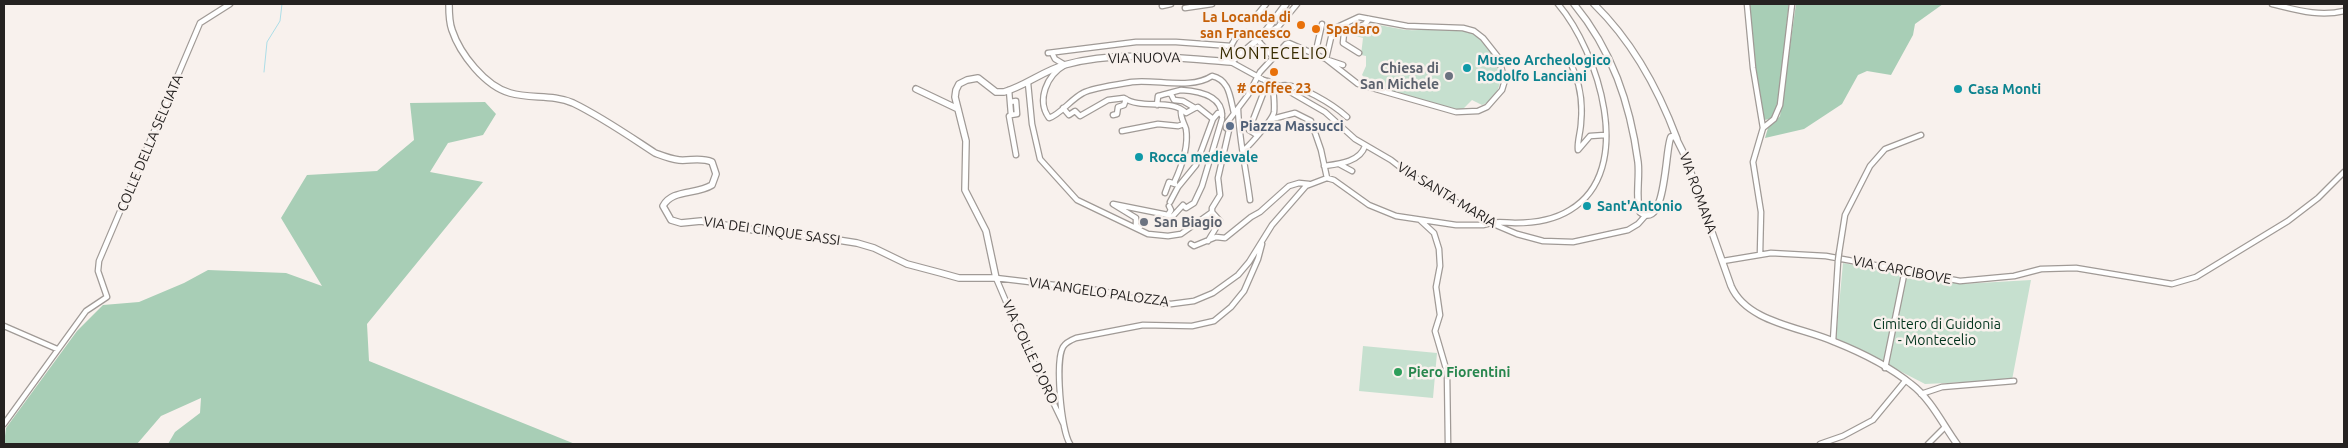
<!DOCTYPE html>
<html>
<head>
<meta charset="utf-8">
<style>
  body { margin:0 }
  #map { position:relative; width:2348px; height:448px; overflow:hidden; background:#f8f1ed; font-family:Ubuntu,sans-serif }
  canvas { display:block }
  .frame { position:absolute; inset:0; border:5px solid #252221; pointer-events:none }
</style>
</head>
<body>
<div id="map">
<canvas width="2348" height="448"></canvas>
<div class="frame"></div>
</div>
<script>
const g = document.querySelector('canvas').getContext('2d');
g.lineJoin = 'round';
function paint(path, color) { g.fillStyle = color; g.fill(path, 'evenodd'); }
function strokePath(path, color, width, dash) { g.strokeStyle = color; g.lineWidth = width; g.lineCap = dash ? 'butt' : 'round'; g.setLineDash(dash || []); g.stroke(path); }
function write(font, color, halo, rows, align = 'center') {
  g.font = font + ' Ubuntu,sans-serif'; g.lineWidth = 5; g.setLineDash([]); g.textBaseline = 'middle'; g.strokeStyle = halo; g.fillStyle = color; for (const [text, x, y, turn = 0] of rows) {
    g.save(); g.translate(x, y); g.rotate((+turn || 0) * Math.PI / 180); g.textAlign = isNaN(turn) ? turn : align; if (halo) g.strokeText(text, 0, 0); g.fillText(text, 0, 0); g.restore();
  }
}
const green = new Path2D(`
  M1368,23C1381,25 1393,28 1406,30C1424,31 1455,26 1471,33C1488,40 1504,65 1500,82C1498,92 1493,101 1482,105L1472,100L1463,109L1459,110L1364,84L1366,79L1362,75L1366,66V56L1361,55L1363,38L1356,36L1357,30L1367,27Z
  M1843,263L1961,284L2031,280L2012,380L1925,384L1836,338Z
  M1363,346L1437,353L1433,398L1359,391Z`);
const forest = new Path2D(`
  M1748,4H1789C1786,23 1781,105 1773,116C1770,119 1767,120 1763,120L1752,49Z
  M1796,4H1943L1915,24L1913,35L1891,75L1867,71L1858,75L1842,104L1804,129L1765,138L1768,128L1780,116Z
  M485,102L496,114L483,135L448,143L430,172L483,182L367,324L369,361L575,444H168L175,432L200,413L201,398L161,416L137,444H4L6,428L77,331L103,305L139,302L184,283L208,270L286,273L322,286L281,218L307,175L377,171L414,140L410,103Z`);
const stream = new Path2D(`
  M264,72L267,42L280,21L282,4`);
const minor = new Path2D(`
  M1747,4L1753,68L1763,128L1753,162L1761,212L1760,254
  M2272,4C2297,10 2319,17 2344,11
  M1162,6L1171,4
  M1185,8L1212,4
  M1257,15L1266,4
  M1263,35L1278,27L1297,4
  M1048,53L1136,42H1176L1231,46L1236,37L1247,32L1252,34L1273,57
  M1052,53L1055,59L1065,65C1047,75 1036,100 1049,118C1060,115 1071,99 1083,93C1091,88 1120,84 1132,82C1156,79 1191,90 1212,76C1230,80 1230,98 1234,113
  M1359,53L1343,43L1344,33L1365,24L1369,19
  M1315,55L1322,24
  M1328,60L1343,65
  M1231,62L1262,79
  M1570,62C1579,80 1583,102 1581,122C1581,131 1577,141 1578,150L1590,136L1605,135
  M1264,80L1280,86L1325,112L1355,139L1391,160L1409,174L1491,223L1517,234L1543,241L1573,242L1628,230L1638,224L1646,215
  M1028,83L1032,124L1040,159L1077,200L1148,234L1168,236L1181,234L1212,212V208L1220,195L1218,178L1229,130L1226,128V124L1248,95L1260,72L1286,44L1289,43L1326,59L1358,84L1456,112L1478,111L1487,107L1502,90L1505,80L1498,57L1483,38L1474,31L1463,28L1407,26L1359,17L1333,29L1326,59
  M1280,86C1297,81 1335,106 1347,117
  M1009,90L1011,115L1017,114L1016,101L1010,102
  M1171,94L1174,100L1183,101L1195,108L1198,107L1213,119
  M1157,105L1158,96C1162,95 1180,90 1181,90C1199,91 1222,96 1222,116
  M1063,108L1069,115L1075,111L1080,116L1108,100L1124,98C1141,110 1172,98 1186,113L1195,108
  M1238,109C1239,139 1246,169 1250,200
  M1011,115L1009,116L1016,155
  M1113,115L1117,114L1118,107L1124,105L1126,99
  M1272,119L1295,113L1311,121L1321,150L1327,178L1334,180L1369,205L1396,216L1456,225H1483L1491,223
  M1763,128L1774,119L1780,105L1792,4
  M1122,131L1158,124L1178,126L1184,124
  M1257,135L1249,130L1268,81
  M1244,150C1251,144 1273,119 1274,112C1275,102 1273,92 1273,83
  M1339,164L1352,171
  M1324,166C1339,164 1360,162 1365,146
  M1174,183C1181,168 1189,147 1186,129C1184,122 1180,118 1181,110
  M1165,193L1169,182L1175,184
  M1170,202L1178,187L1196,165L1213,119L1218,113L1222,114
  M1169,206L1171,210L1168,215L1172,217L1183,205L1186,208L1194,203L1202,186L1222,119
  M1420,220L1434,233L1439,249L1440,266L1436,287L1440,315L1435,331L1447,372L1448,444
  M1492,223C1499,221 1507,223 1515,223C1533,223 1554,220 1570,210C1637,170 1598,51 1558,4
  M1140,227L1136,226V218L1113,204L1168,215
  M1208,241L1220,221L1212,212
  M1191,244L1194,246L1216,237L1225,238L1251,217L1260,212L1289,186L1299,183L1309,184
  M1839,253L1845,215L1870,166L1885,149L1921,135
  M1723,261L1771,253L1826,256L1960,281L2014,276L2041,269L2076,268L2172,284L2196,277L2288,221L2318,198L2344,172
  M4,326L57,349
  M1833,341L1838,261
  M1885,368L1904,275
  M1921,394L1942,387L2014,381
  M4,424L86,311L107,297L98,271L99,261L200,23L230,4
  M1064,425L1016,325L996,278L1097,290L1150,302L1171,304L1194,301L1213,293L1238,275L1249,262L1272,225L1306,186L1327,178
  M1070,444C1061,430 1055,361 1063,347C1066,342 1071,340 1076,338L1143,325L1192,326L1214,321L1231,307L1244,291L1258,259L1262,244
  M1820,444L1843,436L1873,420L1906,380
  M1928,444L1945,427`);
const tertiary = new Path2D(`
  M449,4C449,13 449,22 452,30C460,54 485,86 510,93C531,99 553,94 573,103C602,117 629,136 655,153C663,156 670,159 679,160C690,161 701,157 712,162L716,174L712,185C696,195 672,189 663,206L671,220L681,223L701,221L771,233L806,235L857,243L874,248L907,264L941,273L959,278H996L986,231L965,190L966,141L955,97L956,90L959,84L967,80L978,78L996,92H1004C1025,86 1043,71 1064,65C1117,50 1177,58 1231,62L1262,36L1286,4
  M1574,4C1612,50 1630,103 1638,162C1640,178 1635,198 1640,212C1667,232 1665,145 1671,137L1675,136L1685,156L1731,286C1747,323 1802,327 1835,342C1860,352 1890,367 1911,384C1931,399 1943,425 1957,444
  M1594,4C1633,42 1658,88 1677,139
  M916,89L958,109`);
const minorBridge = new Path2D(`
  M1838,261L1839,253`);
const markers = [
  [1301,25,5,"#e8710a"],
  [1316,29,5,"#e8710a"],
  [1467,68,5,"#0f9aa8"],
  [1274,72,5,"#e8710a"],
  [1449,76,5,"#6b7280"],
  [1958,89,5,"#0f9aa8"],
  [1230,126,5,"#5c6f8a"],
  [1139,157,5,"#0f9aa8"],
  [1587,206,5,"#0f9aa8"],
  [1144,222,5,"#6b7280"],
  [1398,372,5,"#2e9e5b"]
];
const foodNames = [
  ["La Locanda di",1291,17],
  ["san Francesco",1291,33],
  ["Spadaro",1326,29,"left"],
  ["# coffee 23",1274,88,"center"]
];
const streetNames = [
  ["VIA NUOVA",1144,58,-1],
  ["COLLE DELLA SELCIATA",150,143,-67],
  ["VIA ROMANA",1698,193,70],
  ["VIA SANTA MARIA",1447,195,31],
  ["VIA DEI CINQUE SASSI",772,231,8],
  ["VIA CARCIBOVE",1902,270,11],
  ["VIA ANGELO PALOZZA",1099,292,8],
  ["VIA COLLE D'ORO",1030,352,65]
];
const cultureNames = [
  ["Museo Archeologico",1477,60],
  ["Rodolfo Lanciani",1477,76],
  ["Casa Monti",1968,89],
  ["Rocca medievale",1149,157],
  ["Sant'Antonio",1597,206]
];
const worshipNames = [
  ["Chiesa di",1439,68],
  ["San Michele",1439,84],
  ["San Biagio",1154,222,"left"]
];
const serviceNames = [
  ["Piazza Massucci",1240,126]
];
const parkNames = [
  ["Cimitero di Guidonia",1937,324],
  ["- Montecelio",1937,340]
];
const leisureNames = [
  ["Piero Fiorentini",1408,372]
];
const quarterNames = [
  ["MONTECELIO",1274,54]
];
paint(green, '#c6e0cf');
paint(forest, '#a8ceb6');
strokePath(stream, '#acdde7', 1);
strokePath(minor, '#a09a96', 7);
strokePath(tertiary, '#a09a96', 8);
strokePath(minor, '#fff', 4.5);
strokePath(tertiary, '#fff', 5.5);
strokePath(minorBridge, '#a09a96', 7, []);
strokePath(minorBridge, '#fff', 4.5);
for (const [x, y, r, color] of markers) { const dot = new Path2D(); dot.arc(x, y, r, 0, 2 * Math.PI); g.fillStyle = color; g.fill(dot); strokePath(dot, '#f8f1ed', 2); }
write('bold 14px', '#c56008', '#f8f1ed', foodNames, 'right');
write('14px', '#252221', '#f8f1ed', streetNames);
write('bold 14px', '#0d838f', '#f8f1ed', cultureNames, 'left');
write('bold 14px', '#5b616d', '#f8f1ed', worshipNames, 'right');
write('bold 14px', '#4e5e75', '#f8f1ed', serviceNames, 'left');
write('14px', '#01331c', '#f8f1ed', parkNames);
write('bold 14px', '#27864d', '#f8f1ed', leisureNames, 'left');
g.letterSpacing = '1px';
write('16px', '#372b00', '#f8f1ed', quarterNames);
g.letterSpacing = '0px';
</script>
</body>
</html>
